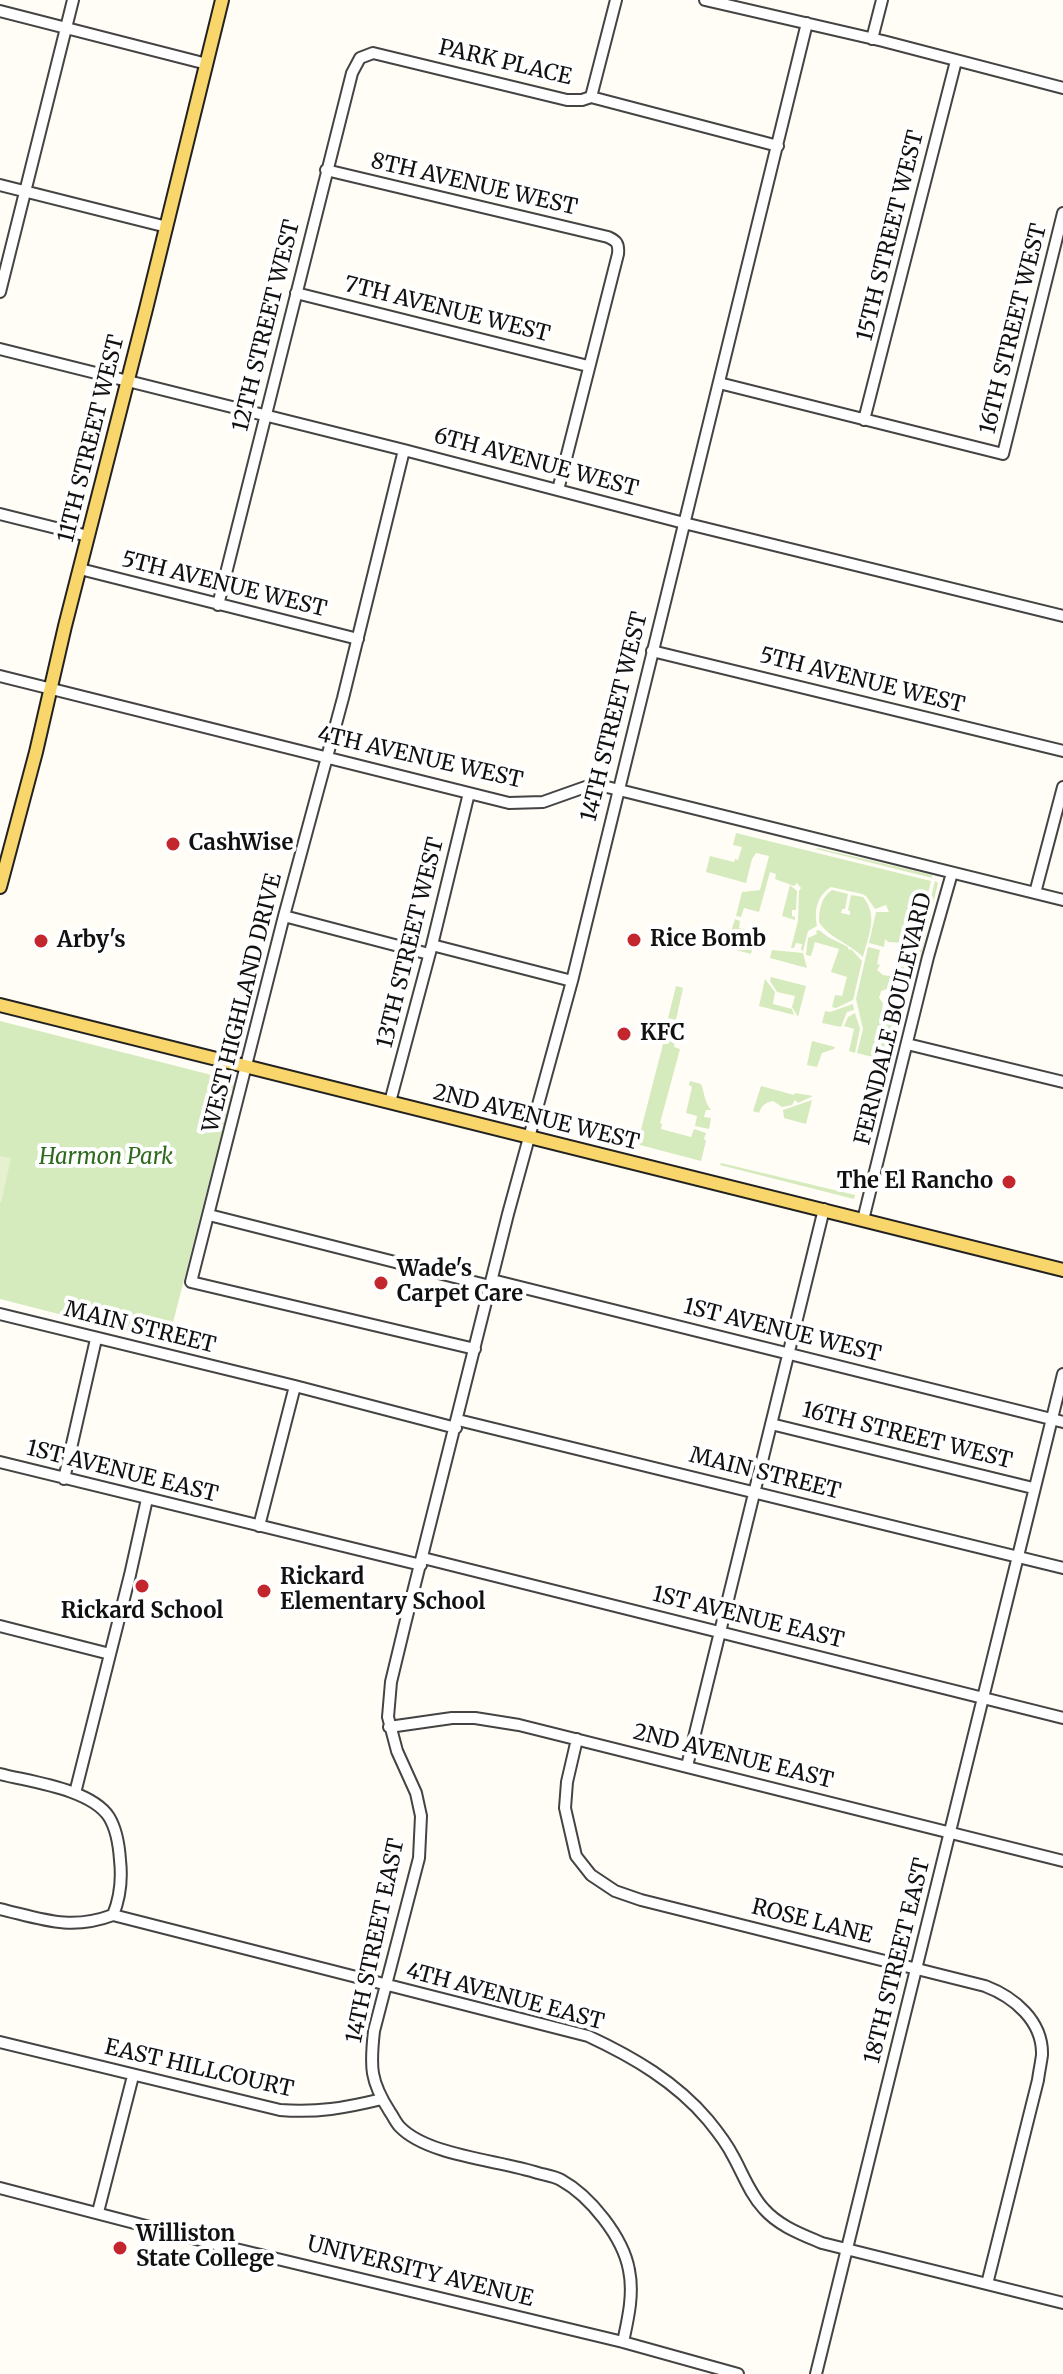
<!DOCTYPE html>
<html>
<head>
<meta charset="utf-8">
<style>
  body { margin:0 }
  canvas { display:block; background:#fffdf5 }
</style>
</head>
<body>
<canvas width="1063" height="2374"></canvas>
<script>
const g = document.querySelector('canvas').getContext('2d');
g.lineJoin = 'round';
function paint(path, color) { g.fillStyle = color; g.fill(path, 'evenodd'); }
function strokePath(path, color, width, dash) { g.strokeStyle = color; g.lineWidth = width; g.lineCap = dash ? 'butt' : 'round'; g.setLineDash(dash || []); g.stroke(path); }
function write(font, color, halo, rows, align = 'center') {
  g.font = font + ' Merriweather,serif'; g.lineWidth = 8; g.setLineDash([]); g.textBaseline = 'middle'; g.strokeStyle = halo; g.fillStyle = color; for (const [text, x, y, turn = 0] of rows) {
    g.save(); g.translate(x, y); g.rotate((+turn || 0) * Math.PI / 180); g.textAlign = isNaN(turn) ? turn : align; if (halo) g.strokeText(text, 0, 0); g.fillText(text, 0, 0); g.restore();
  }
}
const green = new Path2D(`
  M736,833L931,881L912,962L907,961L908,956L900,954L903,943L888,942L885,939L884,947L869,943L876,912H889L886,905L875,909L866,896L862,894L831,887C817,896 814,910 817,926L808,931L803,951L801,950L802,944L796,943L794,948H791L798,921L799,891L801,888L797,883L794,886L775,879L776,874L770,872L759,912L744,908L741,917L736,916L742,892L760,890L769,856L756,853L752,859L746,883L706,872L710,856L734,862L735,859L738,860L742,847L733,845Z
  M818,848L932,875V878L816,849Z
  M935,881L938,883L919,963L915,962Z
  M790,885L797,891L796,910H792V916L795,917V920L782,916Z
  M832,890L848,894L845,909H842L841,913L850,915V911L848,910L851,895L863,897C879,916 868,936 863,957C849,943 829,938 819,922C819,910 821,897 832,890Z
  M735,919L740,921L739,928L756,932L751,954L733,949V946L720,942L719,945L714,944L719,939L728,941Z
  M819,930L828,937L848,947V949L852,950L862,961L853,1000L836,1008L832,1007L835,995L842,996L847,977L831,972L839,949L815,942L811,956L806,955L808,938L817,934L816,931Z
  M868,947L880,950L877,964L880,965L877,970L883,975L896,977L899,966L905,967L906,964L912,965L906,987L889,982L887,989L881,991L879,998L883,1003L882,1010L899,1015L888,1058L885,1057L884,1060L857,1053L863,1029L856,999Z
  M772,950L803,953L807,968L770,958Z
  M771,977L806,986L798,1017L792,1007L795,996L777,992L770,981Z
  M765,979L775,992L773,1004L792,1009L794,1015L759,1006Z
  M676,986L683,988L676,1020L668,1018Z
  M853,1004L854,1010L847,1012L841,1027L822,1023L825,1011L830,1012Z
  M855,1013L860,1029L855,1053L849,1051L854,1029L844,1026L848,1017Z
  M0,1021L235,1081L168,1342L0,1299Z
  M669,1021L679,1023L674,1047L680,1049L660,1123L662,1124L661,1129L691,1137L694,1129L706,1133L704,1139L706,1141L701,1161L640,1145L638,1141Z
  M812,1041L835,1047L834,1049L822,1053L817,1067L807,1065Z
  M690,1081L701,1084C705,1094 704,1101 711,1110H706L704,1117L711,1118L709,1129L695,1126L697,1116L686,1113L692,1087L689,1085Z
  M761,1086L794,1095L795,1093L813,1096L798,1103L795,1100L792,1105L782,1107L773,1101C765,1103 762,1105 759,1113L753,1111Z
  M812,1100L806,1124L784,1118L783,1110Z
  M721,1163L855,1195L854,1199L720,1165Z`);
const pitch = new Path2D(`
  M0,1156L11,1158L1,1203L0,1202Z`);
const minor = new Path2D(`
  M705,0L883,41L1063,88
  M0,11L207,64
  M872,39L882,0
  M591,97L616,0
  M326,170L608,237C617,241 619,244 618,254L558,490
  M0,185L167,227
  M0,292L73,0
  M296,293L588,366
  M0,349L404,450L684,523L1063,616
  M719,383L1003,454L1063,213
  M864,420L956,61
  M404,450L343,698L284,916L191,1282L475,1349
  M0,514L88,536
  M80,569L358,639
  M218,605L352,73L360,58L373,53L567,100H582L591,97L778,146
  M652,651L1063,751
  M0,676L509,803L543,802L591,785L603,786L1063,900
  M1035,893L1063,787
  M284,916L429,954
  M432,945L572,981
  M907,1044L1063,1082
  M390,1102L432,945L469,793
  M209,1215L490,1286
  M863,1220L928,957L952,873
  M492,1280L1063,1422
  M0,1314L295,1386L456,1428
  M458,1420L1063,1568
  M771,1424L1033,1488
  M0,1462L421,1565
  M64,1479L96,1339
  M259,1526L295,1386
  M423,1558L1063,1718
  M0,1626L110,1654
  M389,1727L452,1718H475L519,1725L1063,1861
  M577,1739L567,1782L565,1808L576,1856L591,1875L615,1891L641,1900L985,1986C1014,1997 1043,2021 1042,2055C1041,2063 1039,2072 1038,2080L987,2284
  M687,1766L824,1209
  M0,1774C31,1782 91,1789 109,1817C117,1830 119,1845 120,1860C122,1878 120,1898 113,1915
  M75,1793L130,1575L147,1499
  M0,1909C42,1919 70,1931 113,1915L588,2036C633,2057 676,2082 708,2120C717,2131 727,2144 733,2156C743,2174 750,2194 764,2209C779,2226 801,2234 822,2243L1063,2303
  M0,2042L280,2110C317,2113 345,2108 382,2099
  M0,2188L219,2245L623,2342L738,2374
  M98,2212L133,2076
  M623,2342C628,2319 634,2294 629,2270C623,2237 590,2196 561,2180C554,2176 545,2175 538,2173C499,2160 428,2156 400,2127C396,2123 393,2116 390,2112C370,2081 370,2067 374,2031L419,1858L421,1816L416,1793L397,1751L388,1717L391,1682L405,1624L508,1214L572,981L807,23
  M816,2374L1063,1374`);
const major = new Path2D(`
  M0,887L36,752L65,626L146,309L222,0
  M0,1005L1063,1270`);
const markers = [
  [173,844,8,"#c4262e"],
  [634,940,8,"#c4262e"],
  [41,941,8,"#c4262e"],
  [624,1034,8,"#c4262e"],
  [1009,1182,8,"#c4262e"],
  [381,1283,8,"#c4262e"],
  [142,1586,8,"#c4262e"],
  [264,1591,8,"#c4262e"],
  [120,2248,8,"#c4262e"]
];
const streetNames = [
  ["PARK PLACE",505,63,13],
  ["8TH AVENUE WEST",474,185,13],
  ["15TH STREET WEST",891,236,-76],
  ["7TH AVENUE WEST",447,310,14],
  ["12TH STREET WEST",267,326,-76],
  ["16TH STREET WEST",1014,329,-76],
  ["11TH STREET WEST",92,439,-76],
  ["6TH AVENUE WEST",536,463,15],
  ["5TH AVENUE WEST",224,585,14],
  ["5TH AVENUE WEST",862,681,14],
  ["14TH STREET WEST",615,717,-76],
  ["4TH AVENUE WEST",420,758,13],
  ["13TH STREET WEST",411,943,-76],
  ["WEST HIGHLAND DRIVE",243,1003,-76],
  ["FERNDALE BOULEVARD",894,1019,-76],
  ["2ND AVENUE WEST",536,1118,14],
  ["MAIN STREET",140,1328,14],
  ["1ST AVENUE WEST",782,1331,14],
  ["16TH STREET WEST",907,1436,14],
  ["1ST AVENUE EAST",122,1472,14],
  ["MAIN STREET",765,1474,14],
  ["1ST AVENUE EAST",748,1618,14],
  ["2ND AVENUE EAST",733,1757,14],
  ["ROSE LANE",812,1922,14],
  ["14TH STREET EAST",376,1941,-78],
  ["18TH STREET EAST",898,1961,-76],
  ["4TH AVENUE EAST",505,1997,15],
  ["EAST HILLCOURT",199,2069,13],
  ["UNIVERSITY AVENUE",420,2272,14]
];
const poiNames = [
  ["CashWise",189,844],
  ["Rice Bomb",650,940],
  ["Arby's",57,941],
  ["KFC",640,1034],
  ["The El Rancho",993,1182,"right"],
  ["Wade's",397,1270],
  ["Carpet Care",397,1295],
  ["Rickard",280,1578],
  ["Elementary School",280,1603],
  ["Rickard School",142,1612,"center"],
  ["Williston",136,2235],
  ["State College",136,2260]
];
const parkNames = [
  ["Harmon Park",106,1158]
];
paint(green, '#d5ebbd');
paint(pitch, '#e6f2cf');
strokePath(minor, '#444', 14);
strokePath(major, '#222', 16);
strokePath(minor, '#fff', 10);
strokePath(major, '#f9d66b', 12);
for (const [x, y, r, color] of markers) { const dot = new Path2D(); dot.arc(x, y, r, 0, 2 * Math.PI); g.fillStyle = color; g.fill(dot); strokePath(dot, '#fff', 3); }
write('22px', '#111', '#fff', streetNames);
write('bold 22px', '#111', '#fff', poiNames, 'left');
write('italic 22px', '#2f6b1f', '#fff', parkNames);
</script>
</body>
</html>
